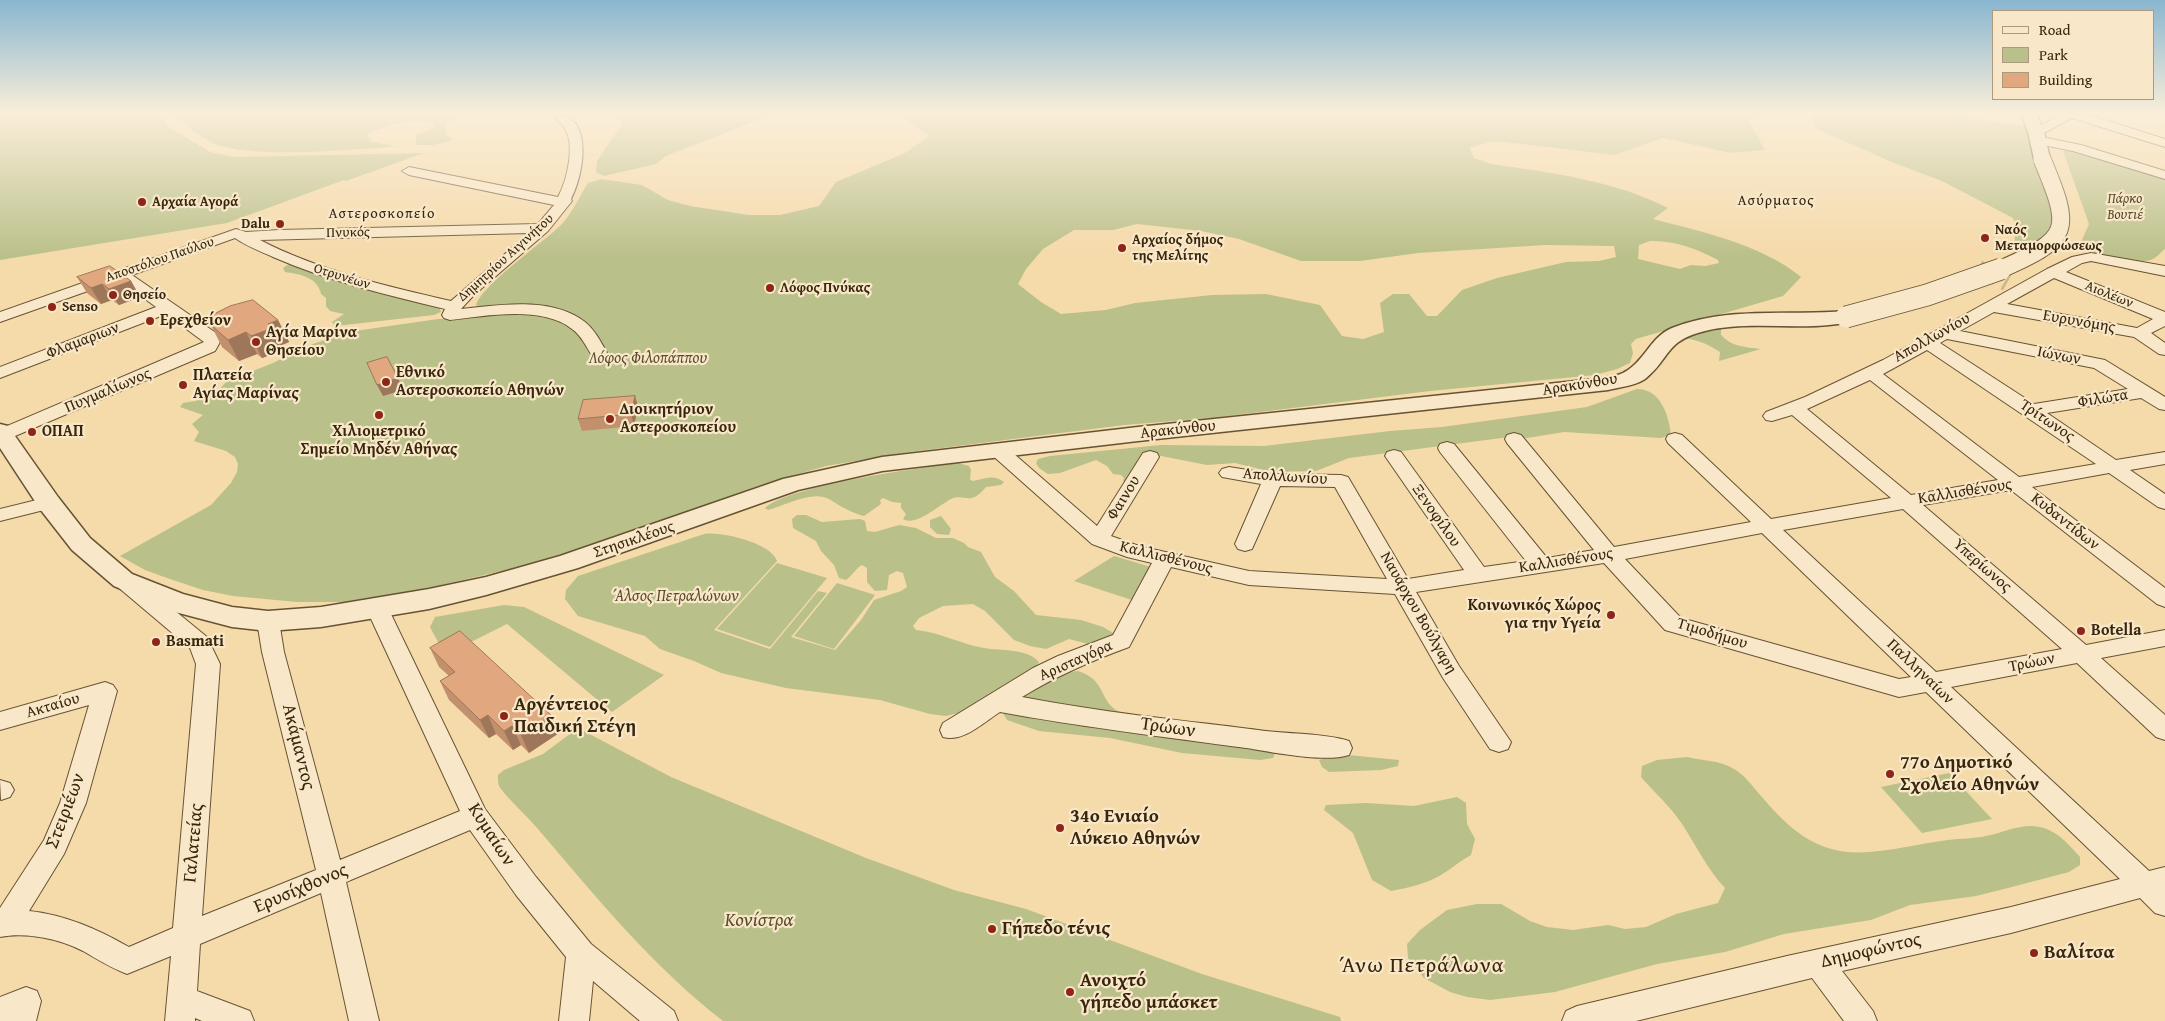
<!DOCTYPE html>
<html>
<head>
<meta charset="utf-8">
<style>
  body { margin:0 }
  #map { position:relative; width:2165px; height:1021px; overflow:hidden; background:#f5daaa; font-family:"Gentium Book Plus",serif }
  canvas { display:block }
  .legend { position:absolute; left:1992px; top:10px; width:162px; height:90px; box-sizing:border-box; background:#f8e7c8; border:1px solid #ab9a7d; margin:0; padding:6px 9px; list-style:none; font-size:15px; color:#38260d }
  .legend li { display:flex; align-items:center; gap:10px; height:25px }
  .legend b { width:25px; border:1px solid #ab9a7d }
</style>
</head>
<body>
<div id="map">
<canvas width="2165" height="1021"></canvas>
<ul class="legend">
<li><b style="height:6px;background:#f8e7c8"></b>Road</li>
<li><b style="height:14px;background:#bac08a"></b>Park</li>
<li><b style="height:14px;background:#e1a87f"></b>Building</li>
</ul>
</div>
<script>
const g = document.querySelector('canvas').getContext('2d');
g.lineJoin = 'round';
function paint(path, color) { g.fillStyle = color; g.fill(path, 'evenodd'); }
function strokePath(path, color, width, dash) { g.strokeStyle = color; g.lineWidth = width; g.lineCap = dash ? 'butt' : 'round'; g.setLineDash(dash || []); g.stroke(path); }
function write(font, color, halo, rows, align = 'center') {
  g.font = font + ' "Gentium Book Plus",serif'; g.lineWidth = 4.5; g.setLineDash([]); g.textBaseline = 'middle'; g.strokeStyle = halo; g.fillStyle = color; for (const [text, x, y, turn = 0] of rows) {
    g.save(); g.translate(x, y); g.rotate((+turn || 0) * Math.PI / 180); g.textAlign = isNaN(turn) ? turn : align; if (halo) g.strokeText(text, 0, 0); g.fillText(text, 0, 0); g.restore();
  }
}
const green = new Path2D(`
  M0,113H158L169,127L210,152L234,157L424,153L346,181L344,180L227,223L0,260Z
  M173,113H470L455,117L445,125L446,135L453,140L434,145H417L415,135L434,128V124C417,116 382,126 366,135L373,142L395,146L379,148C339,150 248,159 213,143C199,136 184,125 173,113Z
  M617,113H776L666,156L656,164L604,176L596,172L597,161L622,124Z
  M896,113H1802L1747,118L1765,150L1731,153L1663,138L1615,155L1504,142H1489L1470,148L1474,158L1492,164C1552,173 1613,180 1668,208L1653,219C1700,231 1763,245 1801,277L1783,296L1636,339L1631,344L1633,353L1630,363L1617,369L1595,375L1430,391L1212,418L1124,425L910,452L826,466L758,486L656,525L570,555L369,602H297L233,596L203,590L167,578L145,570L120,556L211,505L231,483L237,472L238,464L235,457L226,451L194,441L199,432L192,424L203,415L180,407L183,403L195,401L215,394L227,381L234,375L248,373L273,363L307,346L348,332L438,319L462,318L478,308L476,304C486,282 541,244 561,225C573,212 579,197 588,183L601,179L642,185L668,200L690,206L749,215H780L819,206L836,182L905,153L929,136ZM1137,224L1201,231L1239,239L1301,261H1360L1418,253L1545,245L1614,246L1616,257L1599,261L1566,262L1497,278L1462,290L1437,316H1427L1409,294H1393L1380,303L1384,332L1363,339L1342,336L1320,305L1266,294L1212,295L1135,303L1106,310L1061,314L1041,302L1018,284L1026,269L1043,249L1074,230H1113ZM1650,241C1676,241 1695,248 1718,260L1719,263L1705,266L1691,265L1680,269L1638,259L1639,245Z
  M1814,113H1939L2025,126L2050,197L2057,227L2037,248L2014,245L2016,226L2013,218L1942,181L1894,163L1817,129L1812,119Z
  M2063,151H2075L2165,177V249C2161,252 2157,257 2153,259C2139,266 2102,254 2086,251L2079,247L2089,224Z
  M289,264L365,289L439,307L441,312L434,315L335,326L332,322L344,314L330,311L326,306V298L321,294C318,277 299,274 285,272L283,268Z
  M1717,325L1721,327V335C1732,347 1745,347 1761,349L1719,361L1720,352C1708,344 1698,340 1684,338Z
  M1637,389C1661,389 1669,416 1671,435L1661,438L1564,432L1527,438L1509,437L1349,458L1316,471L1272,472L1235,463L1207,465L1151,454C1136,460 1135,471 1127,483L1123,481L1124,478L1121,475L1113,474L1107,466L1096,460L1060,473L1048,474L1039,468L1036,463L1038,459L1050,456L1161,445L1264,446L1390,431L1442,427L1587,407Z
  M958,463L969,466L971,470L970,479L972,481C982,480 993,473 1004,482L1001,485L986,487C969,507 966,493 951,499C939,505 916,527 903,519L906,514L901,508V503L892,502L883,498L880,500L881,504L864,516C852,513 840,506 829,499C812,490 784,506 768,510L765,508C787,486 923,467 958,463Z
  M797,515H806L822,522L860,519L865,521L867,531L875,532L899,525L916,528L936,538H953L964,543L968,547L981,552L995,577L1014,591L1036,615L1081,620L1103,627L1115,634L1105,643L1088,644L1069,639L1046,649L1030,646L1014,640L985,611L973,604L943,606L919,618L913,626L916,630C939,632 960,644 984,648C1001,651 1027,648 1039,662L1036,667L966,711L946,716L930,714L880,700L786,688L721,673L694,661L660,649L645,636L578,616L565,599L566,590L578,576L704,534C720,531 772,543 777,561L714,630L770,649L818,591L827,593L791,637L835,650L861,620L874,600L901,591L907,587L903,573L897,571L889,575L887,590L875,591L867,582V568L862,565C855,569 853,575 846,580L839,578L834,565L821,551L816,541L793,528L792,519Z
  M941,516L951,529L949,535L937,534L930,527V520Z
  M1114,556L1161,570L1144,604L1074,581Z
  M777,563L827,578L770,647L717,629Z
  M837,583L875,595L834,649L794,636Z
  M504,605L524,607L664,675L612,712L507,624L445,655L430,627L435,617Z
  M1078,671C1106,680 1099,699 1116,710C1124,715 1135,714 1144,715C1149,715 1154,718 1159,720L1268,748L1275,753L1273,758L1260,760L1182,753L1110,738L1039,731L1007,720L1003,713L1015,699L1067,672Z
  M578,728L671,777L866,858L954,890L1026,909L1202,974L1340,1017L1341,1021H723C652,966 596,897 538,829C529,818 505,796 499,786C498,784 498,778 498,775L504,770L543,754Z
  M1338,754L1399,760L1398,766L1381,770L1329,772L1322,767L1319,760Z
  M1687,757C1703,761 1720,760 1734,769C1745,775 1753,787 1761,796C1780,818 1800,839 1828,848C1865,860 1911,844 1948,840C1961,838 1974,839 1986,836C2008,832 2026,820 2049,830C2062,836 2071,847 2080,857V865L2069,872L2008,888L1976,896L1910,905L1871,920L1784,934L1725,952L1657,964L1555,992L1490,1000L1467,997L1450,992L1424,978L1408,958L1407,944L1420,930L1447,910L1477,904H1501L1530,921L1547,927L1573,930L1608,925L1625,929L1646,927L1676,914L1718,903L1725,888C1707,869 1696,845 1682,824C1670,806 1655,793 1641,777L1642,766L1657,760Z
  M1949,773L1992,819L1922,833L1881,787Z
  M1457,797L1466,803L1467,824L1475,839L1471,855C1460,861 1451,869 1441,875C1425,884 1408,888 1391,891L1372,880L1353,833L1324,810L1326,805L1366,803L1414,806Z`);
const minorTunnelFar1 = new Path2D(`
  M1979,267L1985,270`);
const minorTunnel = new Path2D(`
  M1982,269L2007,283`);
const minor = new Path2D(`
  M2063,113H2082L2165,139V147L2072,118L2040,135H2032L2030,132Z
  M562,115C594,123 582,179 571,199L572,201L548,231L474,295L461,309C499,305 552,296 585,322C595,330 601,342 607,353L605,357H593C586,347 582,336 572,329C542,305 485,316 450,320L444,318L442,315L445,309C387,295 328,281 273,257C260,251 246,246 235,238L132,275L216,333L220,342L215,351L8,439L0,440V429L204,342L166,314L0,378V367L156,307L119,280L0,322V312L236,229L246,232L279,230L538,224L554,205L409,175L402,171L409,167L558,197C567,181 576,144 564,127C562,124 558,122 556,119ZM529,233L451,301C386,286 320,271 260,240Z
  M2037,136L2081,145L2165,171V179L2073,151L2033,143L2031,140Z
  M2091,253L2165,266V276L2091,261L2082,263L2066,272L2165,312V326L2151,333L2165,343V355L2159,354L2134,337L1994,312L1960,331L2105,360L2165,397V410L2159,409L2141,398L2047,413L2116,460L2165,452V464L2130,470L2165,494V509L2158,507L2109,473L2032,487L2165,588V607L2157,604L2011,490L1923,505L2086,645L2165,630V646L2101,658L2165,715V740L2156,737L2077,663L1951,687L2149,871L2165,867V916L2155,913L2140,898L2011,933L1842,971L1873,1011L1877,1021H1844L1812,978L1636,1021H1562L1566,1011L1577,1006L1787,956L2011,907L2120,879L1926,692L1899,697L1665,630L1604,563L1416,592L1459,666L1511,742L1508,749L1499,752L1490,749L1443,678L1395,594L1249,585L1171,567L1129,647C1091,661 1056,676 1022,697C1100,712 1179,720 1258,730C1284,734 1325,733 1349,741L1352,748L1349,755C1325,763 1272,752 1246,748C1164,737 1082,727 1000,712C984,722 963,743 943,737L940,730L943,723L1033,668L1058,656L1113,635L1152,563L1127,557L1092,544L992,455L990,451L992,447L999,445L1006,447L1097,526L1143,453L1150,451L1157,453L1159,457L1111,536L1139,546L1249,571L1387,579L1335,487L1280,486L1252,549L1245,551L1238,549L1235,544L1261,484L1222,477L1219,473L1222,469L1229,467L1273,474L1341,475L1348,477L1408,579L1464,570L1385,456L1387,452L1394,450L1401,452L1484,567L1526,561L1440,452L1438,448L1440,444L1447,442L1454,444L1547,558L1594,550L1507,443L1505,439L1507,435L1514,433L1521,435L1614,547L1751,522L1668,443L1666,439L1668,435L1675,433L1682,435L1771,519L1891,498L1792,415L1772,421L1766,420L1763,416L1766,412L1805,397L1883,360L2047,269L2072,257ZM2054,278L2153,319L2137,328L2007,304ZM1947,339L2094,368L2128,389L2034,404L1940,343ZM1927,350L2096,464L2019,477L1883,374ZM1870,380L1998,480L1911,495L1807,409ZM1903,509L2062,649L1936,672L1783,530ZM1762,533L1911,677L1899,679L1681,618L1625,559Z
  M49,497L56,499L59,503L56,507L0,521V509Z
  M127,576L135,578L207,637L220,664L202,916L316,870L262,652L257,621L260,615L268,613L276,615L279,621L284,652L340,860L460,811L366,608L369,603L377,600L385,603L388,608L485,809L536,877L591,944L674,1011L678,1021H640L593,981L589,1021H559L566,957L516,895L470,830L346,882L379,1021H349L321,893L200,944L197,991L250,1011L254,1021H202L195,1018V1021H165L171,956L127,974C111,968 97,959 83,951C59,939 27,932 0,937V908L44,840L60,803L89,705L0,730V712L105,682L113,685L117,691L86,803L64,854L29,911C66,915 97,929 129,947L173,928L196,664L190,648L119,588L116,583L119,578Z
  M0,780L10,783L14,790L10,797L1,800Z
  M26,987L37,991L41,1001L36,1021H0V997Z`);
const tertiary = new Path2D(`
  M2021,113H2036L2044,132L2050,159L2048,162H2036L2034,159L2028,132Z
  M2062,113H2078L2079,114L2076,117C2070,119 2065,119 2062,113Z
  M1846,311L1853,313L1856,317L1853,321C1805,333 1754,319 1705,331C1664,341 1671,358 1645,379C1635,386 1620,387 1608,390L1138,441L882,471L798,490L578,568L486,595L429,609L321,627L268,631L232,627L175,612L114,586L72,550L40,509L0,448V424L8,426L58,497L90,538L132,574L183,594L232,607L268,611L321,607L429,589L486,577L560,556L783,479L882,457L1138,427L1595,379C1606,377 1619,377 1628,370C1645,359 1652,336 1672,328C1727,306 1788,316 1846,311Z`);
const tertiaryBridgeFar1 = new Path2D(`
  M1999,270C2072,238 2072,231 2042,159`);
const tertiaryBridge = new Path2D(`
  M1846,317L1927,295L2001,269`);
const wall = new Path2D(`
  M77,277L131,281L140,297L119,305L112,300L101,304L87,293Z
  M278,320L289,342L282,345L284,350L262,358L257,354L239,361L222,347L211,325Z
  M635,396L638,407L634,426L582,431L578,419Z
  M430,648L559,733L529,753L521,745L513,750L496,734L489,738L449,700L440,681L449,676L439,667Z`);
const shadedWall = new Path2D(`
  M131,281L140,297L119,305L109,289Z
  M102,284L112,300L101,304L91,288Z
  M278,320L289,342L282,345L284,350L262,358L251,336L268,324Z
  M246,332L257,354L239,361L228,340Z
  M398,378L403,390L383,396L377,385Z
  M635,396L638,407L634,426L631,414Z
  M488,715L496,734L489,738L480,720Z
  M551,715L559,733L529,753L521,735Z
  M512,726L521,745L513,750L504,731Z`);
const building = new Path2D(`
  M110,266L131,281L109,289L102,284L91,288L77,277Z
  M253,300L278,320L268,324L273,328L251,336L246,332L228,340L211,325L214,314L230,306Z
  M387,357L398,378L377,385L367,363Z
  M635,396L631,414L578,419L583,400Z
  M460,631L551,715L521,735L512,726L504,731L488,715L480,720L440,681L455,672L430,648Z`);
const markers = [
  [142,202,5,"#8f2418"],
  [280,224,5,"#8f2418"],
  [1985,238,5,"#8f2418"],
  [1122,248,5,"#8f2418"],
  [770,288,5,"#8f2418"],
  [113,295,5,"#8f2418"],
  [52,307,5,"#8f2418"],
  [150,321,5,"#8f2418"],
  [256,342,5,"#8f2418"],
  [386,382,5,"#8f2418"],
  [183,385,5,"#8f2418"],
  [379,415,5,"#8f2418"],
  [610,419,5,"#8f2418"],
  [32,432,5,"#8f2418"],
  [1611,615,5,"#8f2418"],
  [2081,631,5,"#8f2418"],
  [156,642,5,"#8f2418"],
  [504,716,5,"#8f2418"],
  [1890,774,5,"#8f2418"],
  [1060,828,5,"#8f2418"],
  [992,929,5,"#8f2418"],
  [2034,953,5,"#8f2418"],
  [1070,992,5,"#8f2418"]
];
const farParknames = [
  ["Πάρκο",2125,199],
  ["Βουτιέ",2125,215]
];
const farPoinames = [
  ["Αρχαία Αγορά",152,202],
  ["Dalu",270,224,"right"],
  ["Ναός",1995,230],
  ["Μεταμορφώσεως",1995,246],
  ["Αρχαίος δήμος",1132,240],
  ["της Μελίτης",1132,256],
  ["Λόφος Πνύκας",780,288],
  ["Θησείο",123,295],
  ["Senso",62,307]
];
const farStreetnames = [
  ["Πνυκός",348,233,-1],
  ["Δημητρίου Αιγινήτου",506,258,-42],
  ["Αποστόλου Παύλου",160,260,-19],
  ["Οτρυνέων",342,277,17],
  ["Αιολέων",2109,295,22]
];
const farNeighbourhoodnames = [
  ["Ασύρματος",1776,201],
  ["Αστεροσκοπείο",382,214]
];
const poiNames = [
  ["Ερεχθείον",160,321],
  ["Αγία Μαρίνα",266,333],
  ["Θησείου",266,351],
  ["Εθνικό",396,373],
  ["Αστεροσκοπείο Αθηνών",396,391],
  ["Πλατεία",193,376],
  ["Αγίας Μαρίνας",193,394],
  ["Διοικητήριον",620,410],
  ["Αστεροσκοπείου",620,428],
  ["ΟΠΑΠ",42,432],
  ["Χιλιομετρικό",379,432,"center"],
  ["Σημείο Μηδέν Αθήνας",379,450,"center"],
  ["Κοινωνικός Χώρος",1601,606,"right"],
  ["για την Υγεία",1601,624,"right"],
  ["Botella",2091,631],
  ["Basmati",166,642]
];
const streetNames = [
  ["Ευρυνόμης",2079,322,10],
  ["Απολλωνίου",1932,338,-29],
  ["Φλαμαριων",83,341,-21],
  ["Ιώνων",2059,356,11],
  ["Αρακύνθου",1580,385,-9],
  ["Πυγμαλίωνος",108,391,-23],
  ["Φιλώτα",2103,399,-9],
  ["Τρίτωνος",2047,421,34],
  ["Αρακύνθου",1178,430,-6],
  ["Απολλωνίου",1285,477,4],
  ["Καλλισθένους",1965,492,-9],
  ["Φαινου",1124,498,-58],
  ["Ξενοφίλου",1436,516,55],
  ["Κυδαντίδων",2065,522,38],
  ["Στησικλέους",634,540,-19],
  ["Καλλισθένους",1166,558,14],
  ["Καλλισθένους",1566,561,-9],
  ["Υπερίωνος",1982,566,41],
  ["Ναυάρχου Βούλγαρη",1418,613,60],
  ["Τιμοδήμου",1712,634,17],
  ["Αρισταγόρα",1076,661,-24],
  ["Τρώων",2032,663,-11],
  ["Παλληναίων",1920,672,44],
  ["Ακταίου",53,706,-16]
];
const parkNames = [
  ["Λόφος Φιλοπάππου",648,359],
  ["Άλσος Πετραλώνων",676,597]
];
const nearPoinames = [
  ["Αργέντειος",514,705],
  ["Παιδική Στέγη",514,727],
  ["77ο Δημοτικό",1900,763],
  ["Σχολείο Αθηνών",1900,785],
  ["34ο Ενιαίο",1070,817],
  ["Λύκειο Αθηνών",1070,839],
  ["Γήπεδο τένις",1002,929],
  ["Βαλίτσα",2044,953],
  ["Ανοιχτό",1080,981],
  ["γήπεδο μπάσκετ",1080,1003]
];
const nearStreetnames = [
  ["Τρώων",1168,728,8],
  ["Ακάμαντος",298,747,76],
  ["Στειριέων",66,811,-69],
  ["Κυμαίων",491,835,57],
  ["Γαλατείας",194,843,-85],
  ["Ερυσίχθονος",301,889,-23],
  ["Δημοφώντος",1871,951,-13]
];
const nearParknames = [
  ["Κονίστρα",759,921]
];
const nearQuarternames = [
  ["Άνω Πετράλωνα",1422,966]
];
paint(green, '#bac08a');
strokePath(minorTunnelFar1, '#cfb68b', 14, [14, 7]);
strokePath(minorTunnel, '#cfb68b', 17, [17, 9]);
strokePath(minor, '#675334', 2);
strokePath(tertiary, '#675334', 3);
paint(minor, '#f8e7c8');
paint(tertiary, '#f8e7c8');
strokePath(tertiaryBridgeFar1, '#675334', 19, []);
strokePath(tertiaryBridge, '#675334', 23, []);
strokePath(tertiaryBridgeFar1, '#f8e7c8', 17);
strokePath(tertiaryBridge, '#f8e7c8', 21);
paint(wall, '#c2906d');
paint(shadedWall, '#9e7659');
paint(building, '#e1a87f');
strokePath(building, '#9e7659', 1);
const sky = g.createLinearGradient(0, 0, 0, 256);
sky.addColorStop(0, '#89b6d0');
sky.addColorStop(0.44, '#faeed9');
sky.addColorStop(1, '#faeed900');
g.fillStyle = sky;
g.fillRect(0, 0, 2165, 256);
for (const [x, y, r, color] of markers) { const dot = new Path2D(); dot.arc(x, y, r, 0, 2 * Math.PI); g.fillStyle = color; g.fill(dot); strokePath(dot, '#f8e7c8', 2); }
write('italic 14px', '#584c2c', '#f8e7c8', farParknames);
write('bold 14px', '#38260d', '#f8e7c8', farPoinames, 'left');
write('14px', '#38260d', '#f8e7c8', farStreetnames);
g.letterSpacing = '1px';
write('15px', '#38260d', '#f8e7c8', farNeighbourhoodnames);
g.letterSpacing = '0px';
write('bold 16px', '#38260d', '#f8e7c8', poiNames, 'left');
write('16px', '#38260d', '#f8e7c8', streetNames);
write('italic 16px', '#584c2c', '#f8e7c8', parkNames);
write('bold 19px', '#38260d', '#f8e7c8', nearPoinames, 'left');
write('19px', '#38260d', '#f8e7c8', nearStreetnames);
write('italic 19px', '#584c2c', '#f8e7c8', nearParknames);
g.letterSpacing = '1px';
write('22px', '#38260d', '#f8e7c8', nearQuarternames);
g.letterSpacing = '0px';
</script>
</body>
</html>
